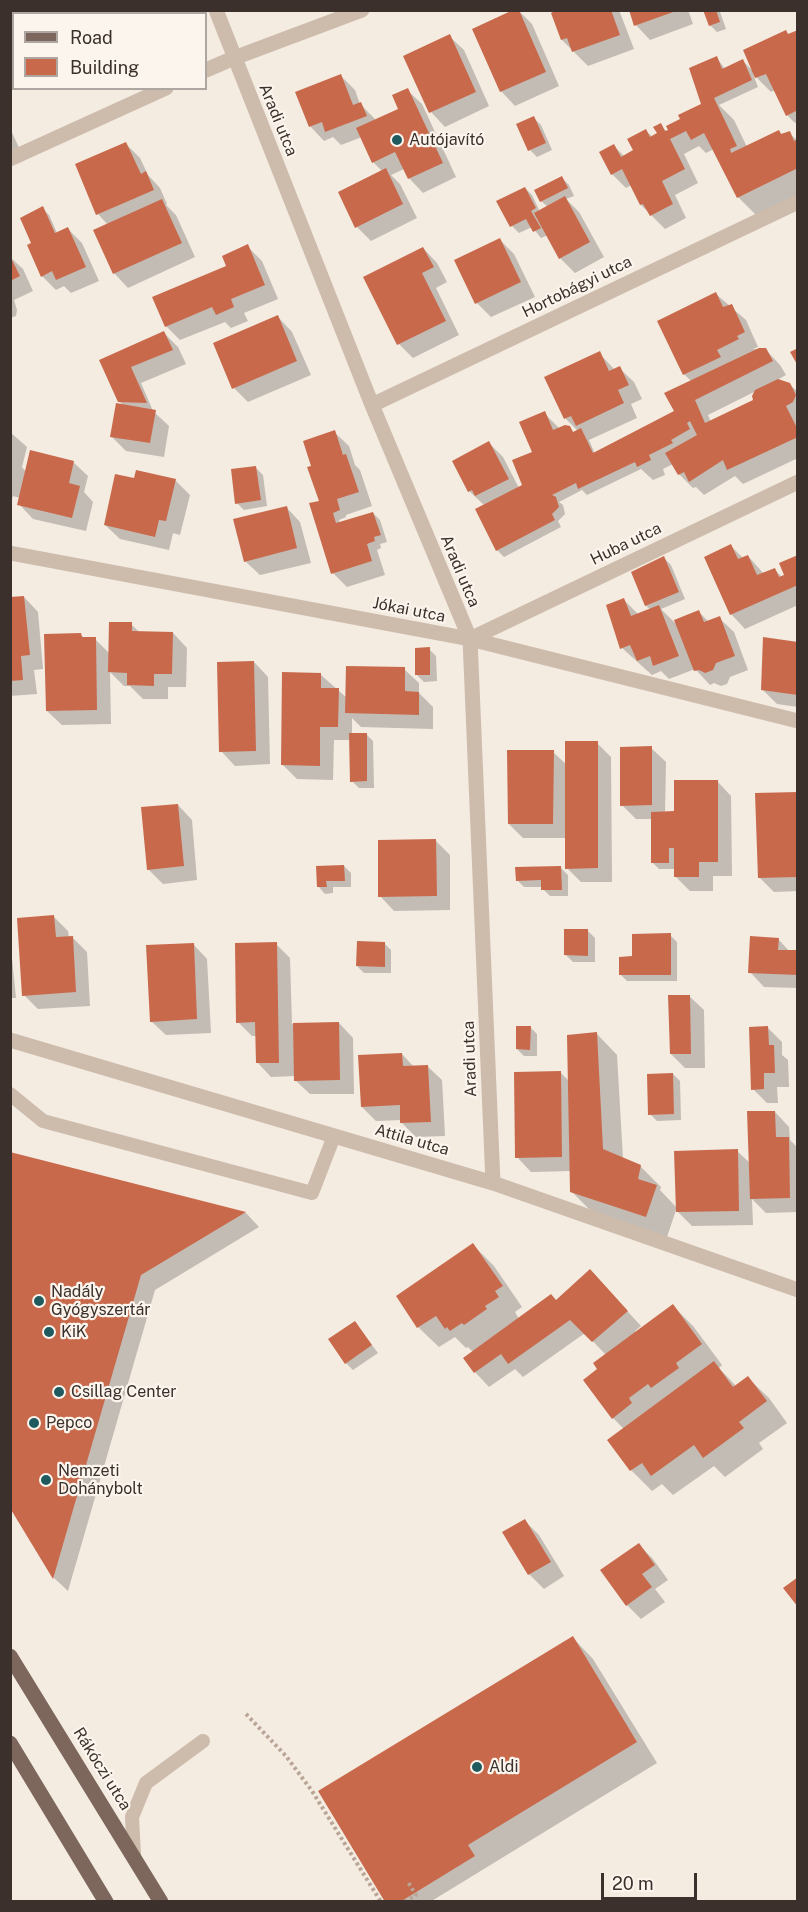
<!DOCTYPE html>
<html>
<head>
<meta charset="utf-8">
<style>
  body { margin:0 }
  #map { position:relative; width:808px; height:1912px; overflow:hidden; background:#f4ebe1; font-family:"Public Sans",sans-serif }
  canvas { display:block }
  .frame { position:absolute; inset:0; border:12px solid #3b302b; pointer-events:none }
  .legend { position:absolute; left:12px; top:12px; width:195px; height:78px; box-sizing:border-box; background:#fbf5ee; border:2px solid #aea6a0; margin:0; padding:8px 10px; list-style:none; font-size:18px; color:#3b302b }
  .legend li { display:flex; align-items:center; gap:12px; height:30px }
  .legend b { width:30px; border:2px solid #aea6a0 }
  .scale { position:absolute; left:601px; top:1873px; width:96px; height:27px; box-sizing:border-box; border:3px solid #3b302b; border-top:0; padding-left:8px; font-size:18px; line-height:21px; white-space:nowrap; color:#3b302b; -webkit-text-stroke:4px #fbf5ee; paint-order:stroke }
</style>
</head>
<body>
<div id="map">
<canvas width="808" height="1912"></canvas>
<div class="frame"></div>
<ul class="legend">
<li><b style="height:8px;background:#7d675c"></b>Road</li>
<li><b style="height:16px;background:#c8694b"></b>Building</li>
</ul>
<div class="scale">20 m</div>
</div>
<script>
const g = document.querySelector('canvas').getContext('2d');
g.lineJoin = 'round';
function paint(path, color) { g.fillStyle = color; g.fill(path, 'evenodd'); }
function strokePath(path, color, width, dash) { g.strokeStyle = color; g.lineWidth = width; g.lineCap = dash ? 'butt' : 'round'; g.setLineDash(dash || []); g.stroke(path); }
function write(font, color, halo, rows, align = 'center') {
  g.font = font + ' "Public Sans",sans-serif'; g.lineWidth = 4.5; g.setLineDash([]); g.textBaseline = 'middle'; g.strokeStyle = halo; g.fillStyle = color; for (const [text, x, y, turn = 0] of rows) {
    g.save(); g.translate(x, y); g.rotate((+turn || 0) * Math.PI / 180); g.textAlign = isNaN(turn) ? turn : align; if (halo) g.strokeText(text, 0, 0); g.fillText(text, 0, 0); g.restore();
  }
}
const shadow = new Path2D(`
  M47,10H175L176,14H48Z
  M518,10L532,24L559,86L515,106L501,91Z
  M559,10H619L634,49L588,66L562,40L553,14Z
  M630,10H688L693,24L650,40L636,25Z
  M705,10H723L720,12L726,29L717,32L710,25Z
  M798,31V121L795,123L788,116L775,90L771,92L753,74L758,87L719,105L734,120L747,147L779,132L783,135L789,133L798,141V199L759,218L738,197L714,149L706,153L699,146L684,154L698,183L675,195L686,218L665,229L641,205L632,185L626,188L612,174L614,146L624,156L635,151L646,131L653,137L659,134L660,125L667,132L704,104L717,58L725,69L743,61L753,71L789,35Z
  M449,36L464,50L489,106L445,127L431,112L405,57Z
  M341,76L355,90L360,104L376,120L400,109L407,90L422,104L456,177L423,193L409,178L404,169L391,175L400,184L417,218L371,241L357,227L382,171L373,162L362,137L341,145L333,137L324,141L310,126Z
  M534,118L541,125L552,150L537,157L530,150Z
  M10,128L20,150L10,154Z
  M126,144L140,158L148,175L160,188L167,204L166,205L176,215L195,257L128,288L114,273L108,225L98,214Z
  M562,178L569,185L574,196L566,199L579,212L604,257L575,273L560,258L548,235L541,238L532,227L519,233L512,226L525,188L532,195L540,212L548,207L541,201Z
  M42,208L49,215L57,233L68,229L82,243L99,281L71,293L64,286L56,290L42,276L33,244Z
  M500,240L514,254L535,297L491,317L477,303Z
  M247,246L262,261L278,299L244,313L248,321L231,328L225,322L180,340L166,326Z
  M423,248L437,263L447,282L436,288L459,335L413,358L399,344Z
  M10,257L23,269L33,291L14,300L17,310L16,316L10,318Z
  M716,294L746,320L758,347L753,349L766,350L780,365L786,375L777,380L789,384L798,392V458L743,484L735,476L704,495L696,487L693,488L679,474L673,464L663,469L665,475L653,480L641,469L587,495L582,490L559,502L563,505L565,514L558,521L561,527L504,557L497,550L485,506L469,491L489,443L503,457L520,490L526,487L544,413L560,429L569,428L574,433L578,431L565,418L599,353L615,370L619,368L634,382L642,399L631,404L637,418L589,440L595,454L676,412L691,381L684,374ZM756,391L755,401L711,422L708,415Z
  M278,317L292,332L311,375L248,402L234,388Z
  M164,333L178,347L186,364L141,383L153,411L169,426L164,457L126,451L112,437L124,406L119,401L100,361Z
  M10,432L27,447L22,467L26,472L73,462L88,476L84,492L93,502L86,531L33,519L19,504L20,498L13,496L10,504Z
  M334,432L349,446L355,465L360,470L372,506L346,515V517L339,520L340,524L373,513L380,520L387,542L380,544L381,548L377,550L385,575L347,587L333,573L313,467Z
  M256,468L263,475L267,506L244,510L237,503Z
  M135,480H175L190,495L180,535L173,533L169,550L120,539L105,525Z
  M286,507L300,522L311,563L260,575L245,561Z
  M731,546L743,558L748,556L764,574L774,569L782,577L786,575L798,556V605L745,629L731,614Z
  M664,558L671,565L685,599L661,609L678,626L699,612L709,622L719,618L734,632L748,670L730,677L727,684L721,686L714,683L710,685L695,669L669,679L661,671L652,675L622,648L624,600L639,615L651,610L646,606L633,572Z
  M24,597L38,612L43,669L34,670L37,694L10,696V599Z
  M131,624L139,632L173,633L187,648L186,687H168V699H143L130,686H124L110,672L111,724L62,725L47,711L81,635L85,639H95L110,654Z
  M798,643V707L777,704L762,689Z
  M429,649L436,656L437,681L424,682L417,675Z
  M254,662L268,677L270,764L235,766L221,751Z
  M404,669L419,683V693L433,707V729L361,727L352,718V734H366L373,741L374,788H359L352,781L351,740H334L333,780L297,779L282,764L321,675L347,698Z
  M597,743L611,757L612,882H581L567,868V838H523L509,824L553,752L567,765Z
  M651,748L666,762L665,813H675L717,781L731,796L732,876H713V891H690L676,877V869H659L652,862V819H636L622,805Z
  M798,793V891L774,892L759,877Z
  M178,805L192,820L197,880L163,884L148,869Z
  M436,841L450,855V910L394,911L380,896Z
  M344,866L351,873V887H333V893L325,894L318,886Z
  M561,868L568,875V896H550L543,889V887H524L517,880Z
  M54,917L68,931L69,938L72,937L87,952L90,1006L38,1009L24,995Z
  M588,931L595,938V962H573L566,955Z
  M670,935L677,942V981H627L620,974L634,958Z
  M10,938L16,998H10Z
  M778,939L790,952H798V988L764,987L750,972Z
  M384,943L391,950V973H364L357,966Z
  M193,944L207,959L211,1033L166,1035L151,1021Z
  M276,944L290,958L292,1024L339,1023L353,1038L354,1094H310L295,1080V1076L271,1077L257,1062L256,1036H252L238,1022Z
  M689,996L704,1010L705,1068H685L671,1054Z
  M530,1027L537,1034V1056H524L517,1049Z
  M768,1028L782,1042V1055L788,1060L789,1087H777L778,1103H767L753,1089Z
  M597,1034L617,1055L623,1159L640,1166L661,1187L660,1190L677,1208L737,1151L751,1164L775,1112L789,1127L790,1140L798,1148V1212L766,1213L752,1199L753,1225L692,1226L676,1210L667,1237L593,1213L572,1192L571,1171L531,1172L517,1157L560,1072L569,1081Z
  M402,1054L414,1067L427,1066L442,1080L445,1136L416,1137L402,1123V1120L376,1121L362,1107Z
  M673,1074L680,1081L681,1120L657,1121L650,1114Z
  M11,1154L246,1213L259,1227L155,1290L68,1591L54,1578L10,1505Z
  M473,1245L494,1266L522,1307L515,1312L519,1319L556,1302L604,1286L641,1326L635,1331L637,1333L673,1306L693,1326L722,1365L719,1368L736,1386L748,1378L769,1398L787,1423L759,1443L763,1449L725,1477L714,1466L673,1495L662,1484L652,1491L631,1470L609,1440L624,1429L613,1418L599,1370L606,1355L585,1333L523,1377L515,1369L489,1387L475,1372L465,1358L473,1352L468,1347L466,1348L455,1337L439,1347L418,1327Z
  M355,1323L378,1353L353,1370L346,1363Z
  M525,1521L539,1535L564,1576L544,1589L529,1574L505,1533Z
  M639,1545L653,1559L668,1580L655,1589L665,1602L641,1619L627,1605Z
  M573,1638L593,1659L657,1763L430,1902H387Z`);
const building = new Path2D(`
  M17,10H32L33,14H19Z
  M46,10H93L95,14H47Z
  M102,10H169L170,14H103Z
  M513,10H519L546,72L500,92L472,29Z
  M557,10H611L620,35L572,52L567,38L561,40L551,13Z
  M629,10H676V11L634,26Z
  M703,10H716L720,22L709,26Z
  M786,30L788,34L798,30V110L786,116L766,74L755,78L743,50Z
  M450,34L476,92L429,113L403,56Z
  M717,56L722,69L743,59L752,80L714,98L737,146L730,149L731,153L779,130L781,134L790,131L794,141L798,139V168L737,198L704,133L691,140L686,131L670,139L685,169L662,181L673,204L650,216L643,204L640,205L622,169L611,175L599,152L614,144L621,157L633,150L627,139L646,129L650,137L657,133L653,127L661,123L665,131L668,130L666,126L680,119L678,115L701,104L689,68Z
  M341,74L353,105L361,102L367,116L325,132L322,122L309,127L295,92Z
  M408,88L443,163L408,179L395,152L372,163L356,128L398,109L392,95Z
  M534,116L546,143L528,151L516,124Z
  M126,142L141,174L146,171L154,190L96,215L75,164Z
  M386,168L403,204L355,228L338,192Z
  M562,176L568,188L540,202L534,190Z
  M525,187L536,208L531,211L541,228L533,232L526,219L510,227L496,201Z
  M565,196L590,242L559,259L534,213Z
  M162,199L182,243L113,274L93,230Z
  M43,206L55,233L68,227L86,267L56,280L52,271L41,277L27,245L31,243L20,218Z
  M500,238L521,282L475,304L454,260Z
  M248,244L265,285L231,299L234,307L216,315L212,307L165,327L152,297L226,266L222,256Z
  M423,247L434,267L422,273L446,321L397,345L363,277Z
  M10,256L20,276L10,281Z
  M716,292L723,307L732,304L745,332L737,336L739,339L717,350L721,357L683,375L657,321Z
  M278,315L297,361L232,389L213,343Z
  M164,331L173,350L131,367L147,403L118,402L99,360Z
  M759,348H766L773,361L695,400L705,423L753,400L752,396L755,390L778,379L790,383L796,395L793,402L786,406L798,430V437L727,470L723,460L689,482L684,472L678,475L665,453L697,435L690,421L687,423L690,429L671,440L673,443L649,455L651,460L637,467L635,462L578,489L576,483L552,495L556,497L559,507L552,514L555,520L496,551L475,509L522,485L512,460L532,452L519,422L545,411L553,430L565,425L570,426L573,432L581,428L593,453L674,411L664,393Z
  M798,348V366L790,352Z
  M600,351L609,371L620,366L629,385L618,390L624,403L576,426L571,416L564,419L544,377Z
  M116,403L156,410L150,443L110,437Z
  M335,430L343,455L346,454L359,492L337,499L340,510L333,513L336,523L373,512L381,535L374,537L375,541L367,544L372,561L331,574L309,503L319,501L307,467L311,466L303,441Z
  M489,441L509,479L475,496L472,490L468,492L452,461Z
  M30,450L74,461L69,483L80,486L72,518L17,505Z
  M256,466L261,500L235,504L231,469Z
  M136,470L176,479L166,521L159,520L155,537L104,525L115,474L134,478Z
  M287,506L297,548L244,562L233,519Z
  M731,544L738,559L748,555L757,575L775,568L779,577L784,575L779,563L798,555V585L730,615L704,557Z
  M664,556L679,592L645,606L631,572Z
  M24,596L30,655L21,656L23,680L10,681V597Z
  M624,598L631,616L659,605L679,656L653,666L650,656L637,661L630,645L620,649L606,605Z
  M699,610L704,622L720,616L735,656L716,663L713,670L705,673L699,670L694,671L674,620Z
  M109,622H132V631L173,632L172,674H154V686L127,685V673L108,672Z
  M81,633L82,637H96L97,710L46,711L44,634Z
  M763,637L798,642V695L761,690Z
  M430,647V675H415V648Z
  M254,661L256,751L219,752L217,662Z
  M346,666L405,667V691L419,692V715L345,713Z
  M282,672L321,673V688H339L338,727H320V766L281,765Z
  M349,733H367V781L350,782Z
  M565,741H598V868L565,869Z
  M652,746V805L620,806V747Z
  M507,750H554L553,824H508Z
  M674,780H718V862H699V877H674V848H669V863H651V812L674,811Z
  M798,792V877L758,878L755,793Z
  M178,804L184,866L147,870L141,807Z
  M436,839L437,896L378,897V840Z
  M344,865L345,881H326L327,887H317L316,866Z
  M561,866L562,890H541V880L516,881L515,867Z
  M54,915L56,937L73,936L76,992L22,996L17,918Z
  M564,929H588V956L564,955Z
  M671,933V975H619V957L632,956V934Z
  M750,936L779,938L778,950H798V975L748,973Z
  M357,941L385,942V967L356,966Z
  M277,942L279,1063H256L255,1022L236,1023L235,943Z
  M194,943L197,1019L150,1022L146,945Z
  M668,995H690L691,1054H670Z
  M339,1022L340,1080L294,1081L293,1023Z
  M516,1026H531L530,1050L516,1049Z
  M768,1026L769,1045H774L775,1073H764V1089L751,1090L749,1027Z
  M597,1032L603,1149L641,1165L638,1179L657,1185L646,1217L570,1192L567,1035Z
  M402,1053L403,1066L428,1065L431,1122L400,1123V1105L361,1107L358,1055Z
  M561,1071L562,1157L515,1158L514,1072Z
  M673,1073L674,1114L648,1115L647,1074Z
  M747,1111H775L776,1137H789L790,1198L750,1199Z
  M738,1149L739,1211L676,1212L674,1151Z
  M10,1152L246,1212L141,1275L53,1579L10,1508Z
  M473,1243L503,1286L495,1291L499,1297L485,1306L487,1309L464,1325L462,1323L450,1331L447,1327L445,1329L436,1316L417,1328L396,1296Z
  M590,1269L628,1311L592,1342L570,1320L508,1364L501,1354L474,1373L463,1358L551,1294L556,1300Z
  M673,1304L702,1344L676,1363L679,1368L651,1388L648,1384L629,1398L632,1403L612,1419L583,1380L597,1369L593,1363Z
  M355,1321L372,1345L345,1364L328,1339Z
  M714,1361L733,1387L748,1376L767,1401L739,1422L744,1428L703,1458L694,1445L651,1476L642,1463L630,1471L607,1440Z
  M525,1519L551,1562L528,1575L502,1532Z
  M639,1543L655,1565L642,1574L652,1587L626,1606L600,1570Z
  M798,1577V1607L783,1588Z
  M573,1636L637,1742L468,1845L475,1856L400,1902H385L318,1791Z`);
const path = new Path2D(`
  M246,1714L286,1756L312,1791L381,1902
  M405,1902L416,1895L408,1882`);
const service = new Path2D(`
  M10,1094L43,1121L312,1193L334,1136
  M134,1855L132,1817L146,1783L203,1741`);
const minor = new Path2D(`
  M216,10L372,405L470,639L493,1183
  M206,70L234,58L362,10
  M10,159L166,88
  M372,405L798,202
  M10,553L470,639L798,721
  M470,639L798,482
  M10,1040L493,1183L798,1290`);
const primary = new Path2D(`
  M10,1656L161,1902
  M10,1743L106,1902`);
const markers = [
  [397,140,6,"#1f5a5e"],
  [39,1301,6,"#1f5a5e"],
  [49,1332,6,"#1f5a5e"],
  [59,1392,6,"#1f5a5e"],
  [34,1423,6,"#1f5a5e"],
  [46,1480,6,"#1f5a5e"],
  [477,1767,6,"#1f5a5e"]
];
const streetNames = [
  ["Aradi utca",278,120,68],
  ["Hortobágyi utca",577,287,-26],
  ["Huba utca",626,544,-26],
  ["Aradi utca",460,571,67],
  ["Jókai utca",409,610,11],
  ["Aradi utca",470,1059,-92],
  ["Attila utca",412,1140,16],
  ["Rákóczi utca",102,1769,58]
];
const poiNames = [
  ["Autójavító",409,140],
  ["Nadály",51,1292],
  ["Gyógyszertár",51,1310],
  ["KiK",61,1332],
  ["Csillag Center",71,1392],
  ["Pepco",46,1423],
  ["Nemzeti",58,1471],
  ["Dohánybolt",58,1489],
  ["Aldi",489,1767]
];
paint(shadow, '#0003');
paint(building, '#c8694b');
strokePath(path, '#b9a596', 4, [3, 3]);
strokePath(service, '#cdbbac', 14);
strokePath(minor, '#cdbbac', 15);
strokePath(primary, '#7d675c', 15);
for (const [x, y, r, color] of markers) { const dot = new Path2D(); dot.arc(x, y, r, 0, 2 * Math.PI); g.fillStyle = color; g.fill(dot); strokePath(dot, '#fbf5ee', 2); }
write('16px', '#3b302b', '#fbf5ee', streetNames);
write('16px', '#3b302b', '#fbf5ee', poiNames, 'left');
</script>
</body>
</html>
